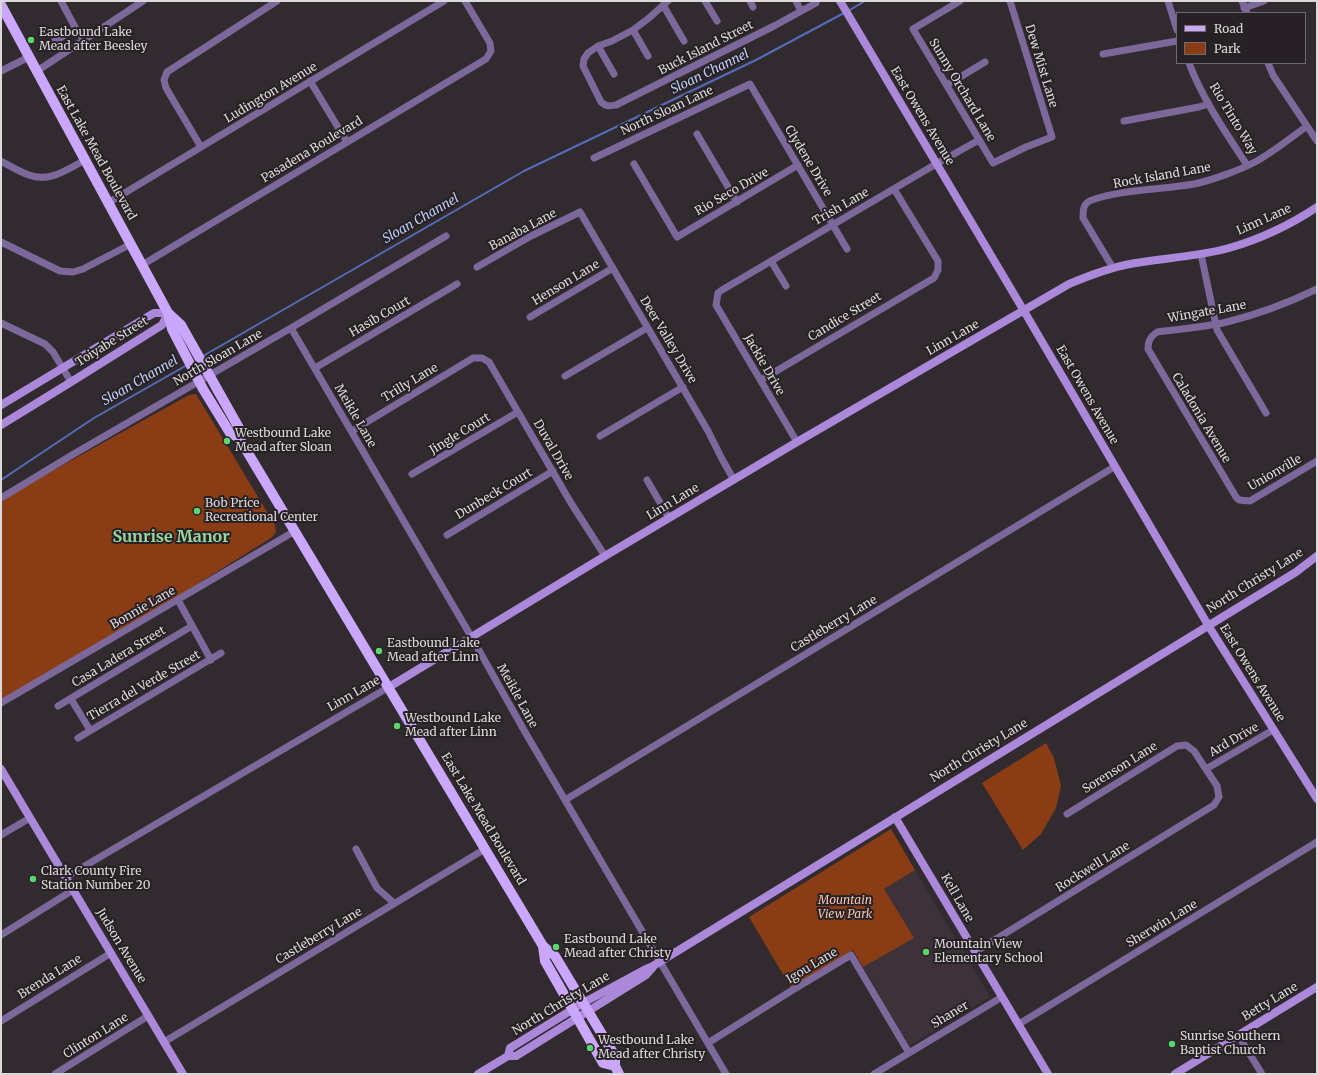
<!DOCTYPE html>
<html>
<head>
<meta charset="utf-8">
<style>
  body { margin:0 }
  #map { position:relative; width:1318px; height:1075px; overflow:hidden; background:#312b2f; font-family:Merriweather,serif }
  canvas { display:block }
  .frame { position:absolute; inset:0; border:2px solid #ddd9db; pointer-events:none }
  .legend { position:absolute; left:1176px; top:12px; width:130px; height:52px; box-sizing:border-box; background:#272125; border:1px solid #706b6e; margin:0; padding:5px 7px; list-style:none; font-size:12px; color:#ddd9db }
  .legend li { display:flex; align-items:center; gap:8px; height:20px }
  .legend b { width:20px; border:1px solid #706b6e }
</style>
</head>
<body>
<div id="map">
<canvas width="1318" height="1075"></canvas>
<div class="frame"></div>
<ul class="legend">
<li><b style="height:5px;background:#caa7fc"></b>Road</li>
<li><b style="height:11px;background:#8a3d14"></b>Park</li>
</ul>
</div>
<script>
const g = document.querySelector('canvas').getContext('2d');
g.lineJoin = 'round';
function paint(path, color) { g.fillStyle = color; g.fill(path, 'evenodd'); }
function strokePath(path, color, width, dash) { g.strokeStyle = color; g.lineWidth = width; g.lineCap = dash ? 'butt' : 'round'; g.setLineDash(dash || []); g.stroke(path); }
function write(font, color, halo, rows, align = 'center') {
  g.font = font + ' Merriweather,serif'; g.lineWidth = 4; g.setLineDash([]); g.textBaseline = 'middle'; g.strokeStyle = halo; g.fillStyle = color; for (const [text, x, y, turn = 0] of rows) {
    g.save(); g.translate(x, y); g.rotate((+turn || 0) * Math.PI / 180); g.textAlign = isNaN(turn) ? turn : align; if (halo) g.strokeText(text, 0, 0); g.fillText(text, 0, 0); g.restore();
  }
}
const built = new Path2D(`
  M915,870L990,997L909,1046L863,967L913,938L884,889Z`);
const green = new Path2D(`
  M196,394L275,525L276,532L271,538L77,659L1,703V502L9,495L189,395Z
  M1046,743L1054,758L1061,786L1056,808L1041,834L1023,850L982,783Z
  M891,829L915,870L884,889L914,938L863,967L853,950L791,988L749,917Z`);
const stream = new Path2D(`
  M848,11L865,1
  M203,356L524,171L756,60L844,13
  M1,480L94,418L187,365`);
const street = new Path2D(`
  M61,1L76,29L84,40
  M668,1L649,18L633,30L612,41L598,46L588,53L584,59L583,66L601,102C606,107 610,106 616,105L774,26L816,3
  M705,1L717,21
  M750,1L753,7
  M796,1L801,11
  M960,1L913,29L993,163L1026,147L1052,137L1010,1
  M1168,1L1177,30
  M1242,1L1247,13
  M663,5L684,41
  M1244,8L1264,1
  M633,30L648,56
  M46,46L76,29
  M598,46L614,74
  M1103,54L1177,41
  M1189,63C1203,100 1226,133 1247,165
  M1268,63L1273,75L1317,141
  M1,71L29,57
  M37,71L143,1
  M310,81L347,142
  M947,85L985,62
  M1124,121L1199,107L1209,104
  M697,134L737,202
  M201,147L166,88L164,80L167,72L277,1
  M594,158L750,84L847,249
  M1,161C10,166 20,172 29,175C49,183 68,169 85,160
  M634,164L677,237L798,165
  M108,203L444,1
  M1,242L60,271L73,272L83,269L131,244
  M1201,254L1217,330L1266,413
  M771,261L786,286
  M142,265L486,59L491,51L490,43L465,1
  M477,267L531,236L580,212L708,431L722,459L734,480
  M1113,268L1083,218C1083,210 1083,203 1092,200C1123,189 1161,190 1194,184C1213,180 1240,170 1257,161C1274,151 1291,138 1307,126
  M1317,289C1288,303 1259,314 1227,322C1205,327 1180,329 1157,332C1150,337 1148,341 1148,349L1236,497L1239,500L1250,501L1317,461
  M530,317L613,268
  M1,323L45,344L53,352L71,382
  M291,328L472,638L525,732L726,1074
  M315,368L457,284
  M565,376L647,328
  M761,380L934,278L938,270V261L894,189
  M352,431L473,358H482L489,362L571,503L605,556
  M600,436L683,387
  M797,442L716,305L718,293L722,290L936,164L979,140
  M412,474L518,412
  M647,480L669,518
  M1,498L72,455L291,328L446,236
  M447,535L553,471
  M178,600L211,660
  M71,699L90,730
  M1,703L295,531
  M58,706L192,626
  M78,738L221,653
  M1206,769L1273,730
  M565,800L1114,467
  M1,835L30,818
  M356,849L377,888L394,903
  M66,877L389,687
  M1,935L73,890
  M975,952L1214,805L1219,797L1217,786L1194,751L1186,745L1177,746L1067,814
  M1,1021L111,953
  M1019,1024L1317,842
  M1238,1035L1262,1074
  M164,1042L485,849
  M708,1043L791,991L851,955L909,1053
  M55,1074L148,1016
  M874,1074L1002,997`);
const secondary = new Path2D(`
  M840,1L1024,311L1208,625L1317,799
  M1,405L154,313H168L162,325L71,382L1,425
  M389,687L605,556L797,442L1069,284C1088,276 1108,268 1130,264C1162,258 1197,257 1229,248C1260,239 1290,225 1317,207
  M1,769L183,1074
  M895,817L1048,1074
  M508,1056L510,1048L515,1045L583,1003L644,970L653,966L1296,572L1317,556
  M478,1074L508,1056H516L646,975L653,967
  M1175,1074L1317,987`);
const primary = new Path2D(`
  M1,5L168,313L172,329L203,389L230,433L239,438
  M168,313L181,325L239,428V438L543,946L555,956L615,1056V1066L619,1074
  M543,946L545,961L603,1063L615,1066`);
const markers = [
  [31,40,4,"#5cd56d"],
  [227,441,4,"#5cd56d"],
  [197,511,4,"#5cd56d"],
  [379,651,4,"#5cd56d"],
  [397,726,4,"#5cd56d"],
  [33,879,4,"#5cd56d"],
  [556,947,4,"#5cd56d"],
  [926,952,4,"#5cd56d"],
  [1172,1044,4,"#5cd56d"],
  [590,1048,4,"#5cd56d"]
];
const poiNames = [
  ["Eastbound Lake",39,33],
  ["Mead after Beesley",39,47],
  ["Westbound Lake",235,434],
  ["Mead after Sloan",235,448],
  ["Bob Price",205,504],
  ["Recreational Center",205,518],
  ["Eastbound Lake",387,644],
  ["Mead after Linn",387,658],
  ["Westbound Lake",405,719],
  ["Mead after Linn",405,733],
  ["Clark County Fire",41,872],
  ["Station Number 20",41,886],
  ["Eastbound Lake",564,940],
  ["Mead after Christy",564,954],
  ["Mountain View",934,945],
  ["Elementary School",934,959],
  ["Sunrise Southern",1180,1037],
  ["Baptist Church",1180,1051],
  ["Westbound Lake",598,1041],
  ["Mead after Christy",598,1055]
];
const streetNames = [
  ["Buck Island Street",706,48,-27],
  ["Dew Mist Lane",1041,66,73],
  ["Sunny Orchard Lane",962,90,59],
  ["Ludington Avenue",271,93,-31],
  ["North Sloan Lane",667,111,-25],
  ["East Owens Avenue",922,116,59],
  ["Rio Tinto Way",1233,119,59],
  ["Pasadena Boulevard",312,150,-31],
  ["East Lake Mead Boulevard",96,153,61],
  ["Clydene Drive",808,161,59],
  ["Rock Island Lane",1162,176,-10],
  ["Rio Seco Drive",732,192,-30],
  ["Trish Lane",841,207,-30],
  ["Linn Lane",1264,220,-24],
  ["Banaba Lane",523,230,-28],
  ["Henson Lane",566,283,-31],
  ["Wingate Lane",1207,312,-10],
  ["Hasib Court",380,317,-30],
  ["Candice Street",845,317,-31],
  ["Linn Lane",953,338,-30],
  ["Deer Valley Drive",668,340,59],
  ["Toiyabe Street",112,342,-32],
  ["North Sloan Lane",218,358,-30],
  ["Jackie Drive",764,365,60],
  ["Trilly Lane",410,383,-31],
  ["East Owens Avenue",1087,395,60],
  ["Meikle Lane",355,416,60],
  ["Caladonia Avenue",1201,418,59],
  ["Jingle Court",460,434,-31],
  ["Duval Drive",553,450,60],
  ["Unionville",1275,473,-30],
  ["Dunbeck Court",494,494,-31],
  ["Linn Lane",673,502,-31],
  ["North Christy Lane",1255,581,-32],
  ["Bonnie Lane",143,608,-30],
  ["Castleberry Lane",834,624,-31],
  ["Casa Ladera Street",119,657,-31],
  ["East Owens Avenue",1252,673,58],
  ["Tierra del Verde Street",144,686,-30],
  ["Linn Lane",354,694,-30],
  ["Meikle Lane",517,696,61],
  ["Ard Drive",1234,740,-30],
  ["North Christy Lane",979,751,-31],
  ["Sorenson Lane",1120,768,-32],
  ["East Lake Mead Boulevard",483,819,59],
  ["Rockwell Lane",1093,867,-32],
  ["Kell Lane",957,898,60],
  ["Sherwin Lane",1162,924,-31],
  ["Castleberry Lane",319,936,-31],
  ["Judson Avenue",121,946,59],
  ["Igou Lane",812,966,-31],
  ["Brenda Lane",50,977,-32],
  ["Betty Lane",1270,1002,-31],
  ["North Christy Lane",561,1004,-31],
  ["Shaner",950,1015,-31],
  ["Clinton Lane",96,1036,-32]
];
const parkNames = [
  ["Mountain",845,901],
  ["View Park",845,915]
];
const waterNames = [
  ["Sloan Channel",710,72,-26],
  ["Sloan Channel",421,219,-30],
  ["Sloan Channel",140,381,-30]
];
const districtNames = [
  ["Sunrise Manor",171,537]
];
paint(built, '#3d323a');
paint(green, '#8a3d14');
strokePath(stream, '#556db9', 2);
strokePath(street, '#7d689b', 7);
strokePath(secondary, '#ab88da', 8);
strokePath(primary, '#caa7fc', 10);
for (const [x, y, r, color] of markers) { const dot = new Path2D(); dot.arc(x, y, r, 0, 2 * Math.PI); g.fillStyle = color; g.fill(dot); strokePath(dot, '#272125', 1.5); }
write('12px', '#ddd9db', '#272125', poiNames, 'left');
write('12px', '#ddd9db', '#272125', streetNames);
write('italic 12px', '#f4c5b0', '#272125', parkNames);
write('italic 13px', '#bdccf6', '#272125', waterNames);
write('bold 16px', '#99d69d', '#272125', districtNames);
</script>
</body>
</html>
